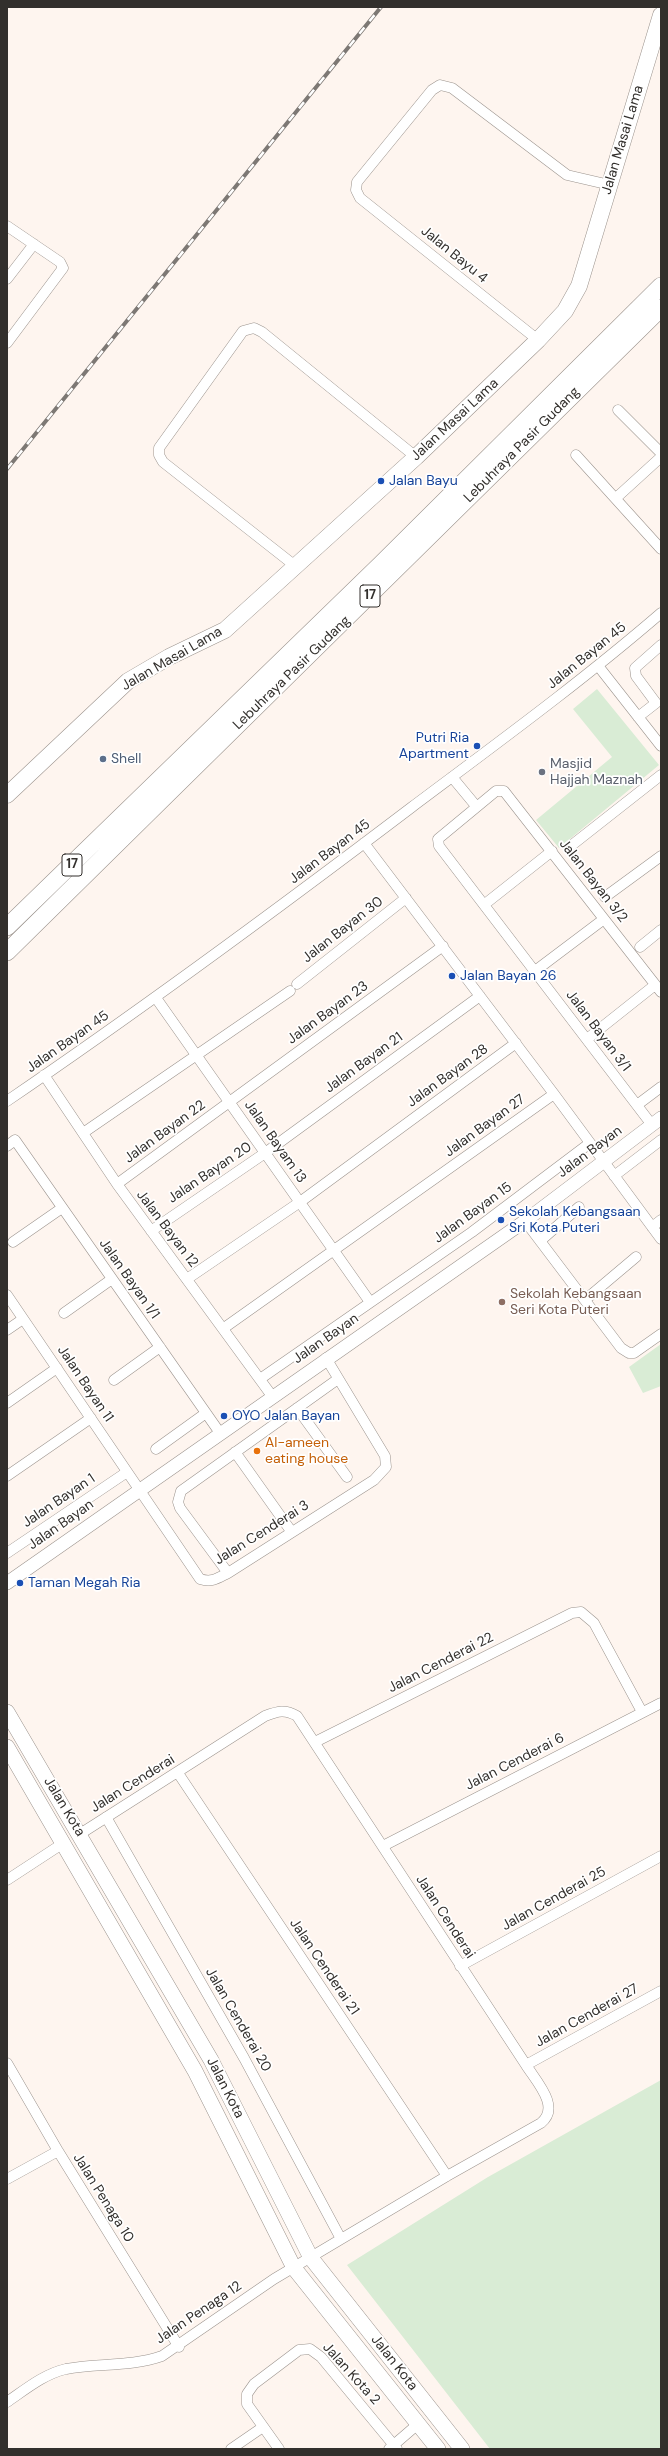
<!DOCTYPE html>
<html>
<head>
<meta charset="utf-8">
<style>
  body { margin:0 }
  #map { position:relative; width:668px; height:2456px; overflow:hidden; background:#fef5ef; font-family:"DM Sans",sans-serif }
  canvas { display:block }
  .frame { position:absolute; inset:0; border:8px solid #322f2c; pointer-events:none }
</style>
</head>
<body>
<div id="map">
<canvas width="668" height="2456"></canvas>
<div class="frame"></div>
</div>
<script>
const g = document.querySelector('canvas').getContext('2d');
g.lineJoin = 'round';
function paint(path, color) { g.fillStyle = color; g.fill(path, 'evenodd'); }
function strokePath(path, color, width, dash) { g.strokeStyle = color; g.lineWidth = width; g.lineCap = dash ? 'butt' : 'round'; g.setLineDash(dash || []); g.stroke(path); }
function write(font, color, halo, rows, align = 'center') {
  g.font = font + ' "DM Sans",sans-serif'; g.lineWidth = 3.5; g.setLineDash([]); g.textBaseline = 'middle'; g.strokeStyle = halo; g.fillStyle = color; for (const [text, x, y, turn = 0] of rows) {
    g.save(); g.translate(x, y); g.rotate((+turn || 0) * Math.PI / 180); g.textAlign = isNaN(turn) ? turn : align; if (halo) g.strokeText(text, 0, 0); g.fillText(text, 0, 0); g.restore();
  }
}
const green = new Path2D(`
  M597,689L659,765L559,848L536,820L612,757L573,709Z
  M661,1344V1386L643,1393L629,1367Z
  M661,2080V2449H490L347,2265L488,2177Z`);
const minor = new Path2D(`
  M7,226L60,262L63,268L7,343
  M7,279L34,244
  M538,340L360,198L356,190L357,182L432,90L440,85L452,88L567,175L610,185
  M618,410L661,453
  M576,455L661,549
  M616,498L661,457
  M294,565L163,462L159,455V448L243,331L254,328L262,332L416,457
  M599,667L661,746
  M638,717L656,703L636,676L635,668L661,645
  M452,777L476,806
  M364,843L554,1094L661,1239
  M572,845L661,775
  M605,897L661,856
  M485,904L552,851
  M640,947L661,930
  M535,971L604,919
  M297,984L406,898
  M156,998L370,1302
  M587,1039L655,985
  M44,1075L117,1184L272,1396
  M7,1101C145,1007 279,908 412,807C496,744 581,682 661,613
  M637,1105L661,1087
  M652,1125L439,846L438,839L496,791H504L661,992
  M83,1133L290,991
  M7,1146L15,1140L220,1433
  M614,1176L661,1140
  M117,1184L443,946
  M525,1221L621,1348L629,1353H634L661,1334
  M652,1227L661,1220
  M151,1231L265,1153L480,996
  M540,1241L579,1207
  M13,1242L62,1208
  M187,1279L300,1202L516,1043
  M7,1295L200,1579C212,1583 218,1578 228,1573L374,1480L386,1467L385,1456L326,1358
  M585,1300L636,1257
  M64,1313L112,1279
  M224,1328L554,1094
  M7,1330L23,1319
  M260,1379L472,1232L590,1143
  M114,1380L160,1347
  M7,1403L57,1368
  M297,1408L347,1477
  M156,1449L206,1413
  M235,1452L291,1531
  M7,1476L91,1418
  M7,1553L127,1472
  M228,1573L180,1508L178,1502L181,1491L338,1379
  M315,1742L572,1613L581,1612L594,1623L642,1712
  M178,1773L447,2176
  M106,1817L244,2058L341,2239
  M383,1846L661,1703
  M7,1880L62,1844
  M460,1966L661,1856
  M7,2063L58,2151L179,2347
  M526,2065L661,1991
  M7,2179L58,2151
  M7,2402C26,2389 44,2374 66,2369C98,2363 131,2367 162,2356L274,2279L447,2176L541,2123C561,2107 536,2081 526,2065L297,1716C285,1709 278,1711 265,1716L80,1834
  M231,2449L263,2427
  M279,2449L247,2404V2394L254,2384L299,2350L310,2349L321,2357L397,2449
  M389,2449L418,2424`);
const tertiary = new Path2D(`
  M7,1583L525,1221L661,1118`);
const secondary = new Path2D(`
  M7,1712L211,2060L311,2258L462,2449
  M7,1747L195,2071L294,2268L438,2449`);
const primary = new Path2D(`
  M7,795L128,681L169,657L225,630L416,457L538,340L565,311L579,286L661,15`);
const trunk = new Path2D(`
  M7,927L380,565L661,286
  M7,952L661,308`);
const rail = new Path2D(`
  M7,469L381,7`);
const markers = [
  [381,481,4,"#1a4fb4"],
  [477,746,4,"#1a4fb4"],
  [103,759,4,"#5c6f8a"],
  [542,772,4,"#6b7280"],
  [452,976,4,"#1a4fb4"],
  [501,1220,4,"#1a4fb4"],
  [502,1302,4,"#8d6e63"],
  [224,1416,4,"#1a4fb4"],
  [257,1451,4,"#e8710a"],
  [20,1583,4,"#1a4fb4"]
];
const shields = [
  [370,596,20],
  [72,865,20]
];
const shieldNames = [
  ["17",370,596],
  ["17",72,865]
];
const streetNames = [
  ["Jalan Masai Lama",623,140,-73],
  ["Jalan Bayu 4",454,255,39],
  ["Jalan Masai Lama",455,420,-43],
  ["Lebuhraya Pasir Gudang",522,445,-45],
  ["Jalan Bayan 45",587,656,-39],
  ["Jalan Masai Lama",172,659,-30],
  ["Lebuhraya Pasir Gudang",292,673,-44],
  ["Jalan Bayan 45",330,852,-37],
  ["Jalan Bayan 3/2",593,881,52],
  ["Jalan Bayan 30",343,930,-38],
  ["Jalan Bayan 23",328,1013,-36],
  ["Jalan Bayan 3/1",598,1031,53],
  ["Jalan Bayan 45",68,1042,-35],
  ["Jalan Bayan 21",364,1063,-36],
  ["Jalan Bayan 28",448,1076,-36],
  ["Jalan Bayan 27",485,1126,-36],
  ["Jalan Bayan 22",165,1132,-36],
  ["Jalan Bayam 13",275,1142,55],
  ["Jalan Bayan",590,1152,-37],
  ["Jalan Bayan 20",210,1173,-34],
  ["Jalan Bayan 15",473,1213,-36],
  ["Jalan Bayan 12",167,1229,53],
  ["Jalan Bayan 1/1",129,1279,55],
  ["Jalan Bayan",326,1339,-35],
  ["Jalan Bayan 11",85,1384,56],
  ["Jalan Bayan 1",59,1501,-34],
  ["Jalan Bayan",61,1525,-35],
  ["Jalan Cenderai 3",262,1533,-32],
  ["Jalan Cenderai 22",441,1663,-27],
  ["Jalan Cenderai 6",515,1762,-27],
  ["Jalan Cenderai",133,1784,-32],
  ["Jalan Kota",64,1807,59],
  ["Jalan Cenderai 25",554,1899,-29],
  ["Jalan Cenderai",445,1917,57],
  ["Jalan Cenderai 21",324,1967,56],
  ["Jalan Cenderai 27",587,2016,-29],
  ["Jalan Cenderai 20",238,2020,60],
  ["Jalan Kota",225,2088,63],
  ["Jalan Penaga 10",103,2198,58],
  ["Jalan Penaga 12",199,2313,-34],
  ["Jalan Kota",394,2363,52],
  ["Jalan Kota 2",351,2374,48]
];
const transitNames = [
  ["Jalan Bayu",389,481],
  ["Putri Ria",469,738,"right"],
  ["Apartment",469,754,"right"],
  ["Jalan Bayan 26",460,976],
  ["Sekolah Kebangsaan",509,1212],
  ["Sri Kota Puteri",509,1228],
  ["OYO Jalan Bayan",232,1416],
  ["Taman Megah Ria",28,1583]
];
const serviceNames = [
  ["Shell",111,759]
];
const worshipNames = [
  ["Masjid",550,764],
  ["Hajjah Maznah",550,780]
];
const educationNames = [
  ["Sekolah Kebangsaan",510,1294],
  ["Seri Kota Puteri",510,1310]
];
const foodNames = [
  ["Al-ameen",265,1443],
  ["eating house",265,1459]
];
paint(green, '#d9ecd5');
strokePath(minor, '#9b938d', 11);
strokePath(tertiary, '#9b938d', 14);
strokePath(secondary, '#9b938d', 16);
strokePath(primary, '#9b938d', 17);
strokePath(trunk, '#9b938d', 18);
strokePath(minor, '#fff', 10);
strokePath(tertiary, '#fff', 13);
strokePath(secondary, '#fff', 15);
strokePath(primary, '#fff', 16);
strokePath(trunk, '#fff', 17);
strokePath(rail, '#7d7874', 4);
strokePath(rail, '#fff', 2.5, [8]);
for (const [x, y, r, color] of markers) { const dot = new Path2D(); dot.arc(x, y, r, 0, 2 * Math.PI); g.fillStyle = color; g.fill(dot); strokePath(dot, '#fff', 1.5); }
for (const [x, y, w] of shields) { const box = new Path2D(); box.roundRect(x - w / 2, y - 11, w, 22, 3); g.fillStyle = '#fff'; g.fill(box); strokePath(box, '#322f2c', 1); }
write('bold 13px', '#322f2c', null, shieldNames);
write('14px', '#322f2c', '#fff', streetNames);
write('14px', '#164399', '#fff', transitNames, 'left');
write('14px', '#4e5e75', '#fff', serviceNames, 'left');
write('14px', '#5b616d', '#fff', worshipNames, 'left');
write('14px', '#785e54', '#fff', educationNames, 'left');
write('14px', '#c56008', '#fff', foodNames, 'left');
</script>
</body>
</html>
